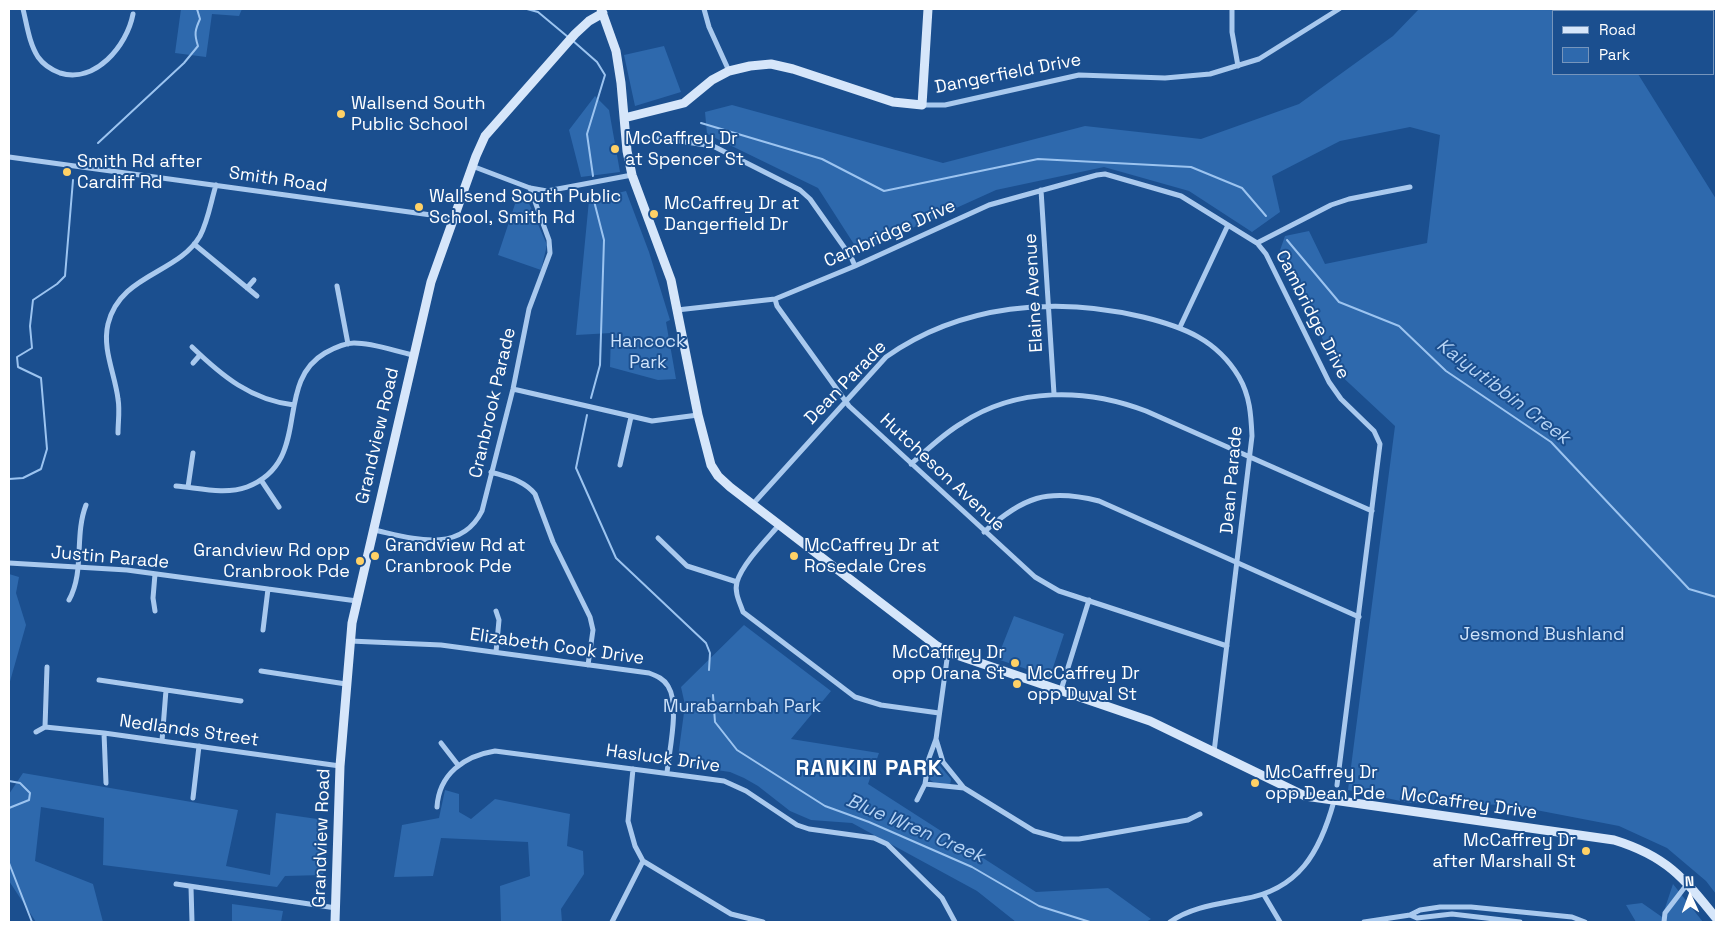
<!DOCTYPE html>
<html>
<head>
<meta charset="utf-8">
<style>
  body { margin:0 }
  #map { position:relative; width:1725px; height:931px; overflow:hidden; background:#1b4f8f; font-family:"Space Grotesk",sans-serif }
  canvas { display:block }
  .frame { position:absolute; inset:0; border:10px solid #fff; pointer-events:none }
  .legend { position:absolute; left:1552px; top:10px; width:162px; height:65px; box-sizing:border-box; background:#1b4f8f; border:1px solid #7695bc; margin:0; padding:6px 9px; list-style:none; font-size:15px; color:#fff }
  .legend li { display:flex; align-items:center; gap:10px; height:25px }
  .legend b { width:25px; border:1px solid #7695bc }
  .north { position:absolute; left:1665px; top:871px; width:50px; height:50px; -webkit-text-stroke:4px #1b4f8f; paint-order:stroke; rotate:358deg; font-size:14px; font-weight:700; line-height:20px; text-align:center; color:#fff }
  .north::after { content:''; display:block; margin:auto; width:18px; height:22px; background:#fff; clip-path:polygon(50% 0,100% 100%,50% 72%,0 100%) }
</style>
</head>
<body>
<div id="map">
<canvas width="1725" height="931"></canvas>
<div class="frame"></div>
<ul class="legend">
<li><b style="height:6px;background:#d6e6fa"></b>Road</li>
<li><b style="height:14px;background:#2e69ad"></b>Park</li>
</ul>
<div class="north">N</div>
</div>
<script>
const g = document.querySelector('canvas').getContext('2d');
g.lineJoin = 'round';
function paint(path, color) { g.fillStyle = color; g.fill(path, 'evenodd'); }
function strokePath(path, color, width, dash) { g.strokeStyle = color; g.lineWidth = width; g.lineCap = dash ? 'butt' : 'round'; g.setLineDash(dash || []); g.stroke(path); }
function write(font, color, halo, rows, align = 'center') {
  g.font = font + ' "Space Grotesk",sans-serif'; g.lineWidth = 4; g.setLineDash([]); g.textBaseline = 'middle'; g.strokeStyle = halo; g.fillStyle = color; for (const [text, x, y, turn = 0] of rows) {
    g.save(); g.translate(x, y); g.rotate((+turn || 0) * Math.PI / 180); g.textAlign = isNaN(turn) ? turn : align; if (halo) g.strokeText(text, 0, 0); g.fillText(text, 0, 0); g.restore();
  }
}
const green = new Path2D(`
  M181,9H242L239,16L212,14L206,57L175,53Z
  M1419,9H1602L1603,11H1554V74H1638L1716,199V894L1706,881L1667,848L1619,826L1510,805L1410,803L1348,790L1395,426L1336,371L1294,271L1278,256L1285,236L1309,231L1325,264L1427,243L1440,135L1410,127L1340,141L1272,176L1280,212L1252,232L1189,191L1104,167L996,190L859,252L818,188L707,134L705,112L732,105L943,163L1085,126L1201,139L1299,104L1393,36Z
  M664,46L681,92L635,106L624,55Z
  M595,96L609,110L620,172L581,177L569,130Z
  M626,191L649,252L670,320L666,322L676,379L658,380L610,367L611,333L576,335L589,200Z
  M519,192L525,194L547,245L541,270L498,255Z
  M9,574L19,577L16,593L26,625L9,685Z
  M1014,616L1064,634L1050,677L997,659Z
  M744,625L831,691L791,739L879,753L868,784L1036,892L1108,888L1151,919L1146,922H1016L977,891L852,823L811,820L790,811L758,786L744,778L730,772L683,765L678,757L685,705L681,687Z
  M935,760L951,779L950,785L935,783L930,780L932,762Z
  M23,773L238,810L226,866L270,875L276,813L324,820L327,847L323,875L285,876L277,887L103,865L104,818L41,807L35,861L93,884L103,922H36L9,881V794Z
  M445,790L459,794V812L471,819L495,799L570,814L567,846L583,851L584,874L561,909L562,922H501L500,886L530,876L528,842L441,838L433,876L394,877L402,825L439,818Z
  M1673,884L1703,922H1636L1626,905L1642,903L1662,917Z
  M232,904L283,911L281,922H232Z`);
const stream = new Path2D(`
  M527,9L538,12L568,37
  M572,40L597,62L605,75L587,134L593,176
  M701,123L822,159L884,191L1038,159L1191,167L1242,188L1266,216
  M98,143L184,63L198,46C194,34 195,30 200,19L197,9
  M1287,240L1339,302L1399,326L1446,371L1551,442L1689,589L1716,597
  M591,398L600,365L604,240L593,197
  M587,415L576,468L616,558L706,643L710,653L709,670
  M9,479L23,478L41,469L47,449L41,378L18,367L17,357L32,348L30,326L33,300L57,284L65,276L73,180
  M713,695L715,722L737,750L825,806L869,822L972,867L1039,906L1090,922
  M9,781L20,783L30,793L29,800L9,808
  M9,863L32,922`);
const street = new Path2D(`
  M23,9C27,25 29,43 38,57C43,64 52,70 60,73C95,84 127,46 133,14
  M704,9L709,27L729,71
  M1232,9V32L1238,66
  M922,105H945L1079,75L1165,78L1210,74L1259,59L1339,9
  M659,138L713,146L800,190L810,199L851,257L855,266
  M9,157L453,218
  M472,166L530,188L547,191L632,175
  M1041,190L1054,394
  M1257,243L1331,205L1349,199L1410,187
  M194,244L257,296
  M337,286L348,344
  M247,288L254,280
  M775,299L855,266L989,205L1097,175L1105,174L1181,196L1257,243L1266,254L1329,382L1341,399L1374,431L1380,444L1337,785
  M677,310L775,299L777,306L849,406L1035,577L1059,591L1227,646
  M1180,327L1228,225
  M192,347C222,376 251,400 294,405
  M193,363L200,355
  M513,389L652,421L698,415
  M118,433C118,422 120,410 118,399C115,374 102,349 108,324C120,274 178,274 200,236C208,221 211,201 216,185
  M911,464C927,450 943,434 962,423C1017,387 1086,388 1146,411L1372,511
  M620,465L631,417
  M491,472C507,477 524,480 535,494L553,542L590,617L593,630L588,665
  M261,480L279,507
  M176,486C199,488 225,495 247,487C314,461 272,384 325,353C334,348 344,343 354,343C374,343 394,351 413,355
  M188,487L193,453
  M752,505L886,357C961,304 1056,296 1143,317C1184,327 1217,340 1239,377C1250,396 1251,415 1252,436L1214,752
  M779,525C767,539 742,564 737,582C734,592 740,603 743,612L855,697L881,705L939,713
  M374,530C411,538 460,555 482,511L513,389L529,309L550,253L549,240L530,188
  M984,532C1023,497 1047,488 1099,501L1359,617
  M658,538L687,566L737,582
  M9,563L127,570L357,601
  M69,600C85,571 74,536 86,505
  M155,611L153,598L155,574
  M496,611L499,620L496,652
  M263,630L268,589
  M350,641L441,645L649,673C657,676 664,679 668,686C680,705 669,751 667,773
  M948,652L936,739L929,758L925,784L964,788L1034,831L1063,839H1079L1188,820L1200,814
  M261,671L346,684
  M99,680L241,701
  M1061,690L1089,600
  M45,727L47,667
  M36,732L45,727L104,733L340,766
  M104,733L106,783
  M936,739L943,762L964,788
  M162,741L166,690
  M441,743L458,765
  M633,769L628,821L635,846L643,861L731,914L763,922
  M193,798L199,746
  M917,800L925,784
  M437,807C439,774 464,756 495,751L724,781L746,791L797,825L809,829L874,838L887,844L942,898L955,922
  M176,884L336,908
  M191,887L192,922
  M1264,895L1280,922
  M1410,915L1417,918L1452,914L1520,922
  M612,922L643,861
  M1170,922C1191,907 1218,904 1243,899C1299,890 1320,852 1334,801
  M1364,922L1410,915L1420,910L1440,907H1471L1572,917L1585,922
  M1664,922L1665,913L1688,883`);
const secondary = new Path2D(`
  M601,9L616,51L621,83L627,151L632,175L671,280L698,415L711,465L718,476L730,487L937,646L948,652L1150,721L1305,796L1614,840C1666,856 1683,877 1716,918
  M624,118L684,103L712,80L729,71L750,66L771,64L793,69L893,102L922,105L928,9
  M335,922L340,766L352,623L431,282L476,156L485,136L575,34L589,21L603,13`);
const markers = [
  [341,114,5,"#ffd166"],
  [615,149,5,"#ffd166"],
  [67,172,5,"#ffd166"],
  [419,207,5,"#ffd166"],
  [654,214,5,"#ffd166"],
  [375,556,5,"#ffd166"],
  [794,556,5,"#ffd166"],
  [360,561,5,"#ffd166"],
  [1015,663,5,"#ffd166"],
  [1017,684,5,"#ffd166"],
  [1255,783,5,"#ffd166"],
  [1586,851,5,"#ffd166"]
];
const streetNames = [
  ["Dangerfield Drive",1008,74,-11],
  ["Smith Road",278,180,8],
  ["Cambridge Drive",890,234,-24],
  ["Elaine Avenue",1034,293,-93],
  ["Cambridge Drive",1312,315,63],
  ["Dean Parade",846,383,-46],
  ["Cranbrook Parade",493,403,-77],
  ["Grandview Road",378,436,-77],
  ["Hutcheson Avenue",942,473,43],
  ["Dean Parade",1232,480,-85],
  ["Justin Parade",110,558,5],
  ["Elizabeth Cook Drive",557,647,8],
  ["Nedlands Street",189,731,8],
  ["Hasluck Drive",663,759,8],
  ["McCaffrey Drive",1469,804,8],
  ["Grandview Road",322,838,-88]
];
const poiNames = [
  ["Wallsend South",351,104],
  ["Public School",351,125],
  ["McCaffrey Dr",625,139],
  ["at Spencer St",625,160],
  ["Smith Rd after",77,162],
  ["Cardiff Rd",77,183],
  ["Wallsend South Public",429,197],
  ["School, Smith Rd",429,218],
  ["McCaffrey Dr at",664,204],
  ["Dangerfield Dr",664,225],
  ["Grandview Rd at",385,546],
  ["Cranbrook Pde",385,567],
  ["McCaffrey Dr at",804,546],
  ["Rosedale Cres",804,567],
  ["Grandview Rd opp",350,551,"right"],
  ["Cranbrook Pde",350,572,"right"],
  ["McCaffrey Dr",1005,653,"right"],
  ["opp Orana St",1005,674,"right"],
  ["McCaffrey Dr",1027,674],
  ["opp Duval St",1027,695],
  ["McCaffrey Dr",1265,773],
  ["opp Dean Pde",1265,794],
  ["McCaffrey Dr",1576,841,"right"],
  ["after Marshall St",1576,862,"right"]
];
const parkNames = [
  ["Hancock",648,342],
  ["Park",648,363],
  ["Jesmond Bushland",1542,635],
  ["Murabarnbah Park",742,707]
];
const waterNames = [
  ["Kaiyutibbin Creek",1503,392,37],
  ["Blue Wren Creek",915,829,23]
];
const districtNames = [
  ["RANKIN PARK",869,769]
];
paint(green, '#2e69ad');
strokePath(stream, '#9cc4f0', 2);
strokePath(street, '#a9c9ee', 5);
strokePath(secondary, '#d6e6fa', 9);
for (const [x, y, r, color] of markers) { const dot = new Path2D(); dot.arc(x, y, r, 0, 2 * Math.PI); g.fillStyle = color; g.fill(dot); strokePath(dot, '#1b4f8f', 2); }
write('18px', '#fff', '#1b4f8f', streetNames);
write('18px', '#fff', '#1b4f8f', poiNames, 'left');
write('18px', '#cfe3fa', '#1b4f8f', parkNames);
write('italic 19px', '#b5d3f5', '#1b4f8f', waterNames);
g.letterSpacing = '1px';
write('bold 22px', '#fff', '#1b4f8f', districtNames);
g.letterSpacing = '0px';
</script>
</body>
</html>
